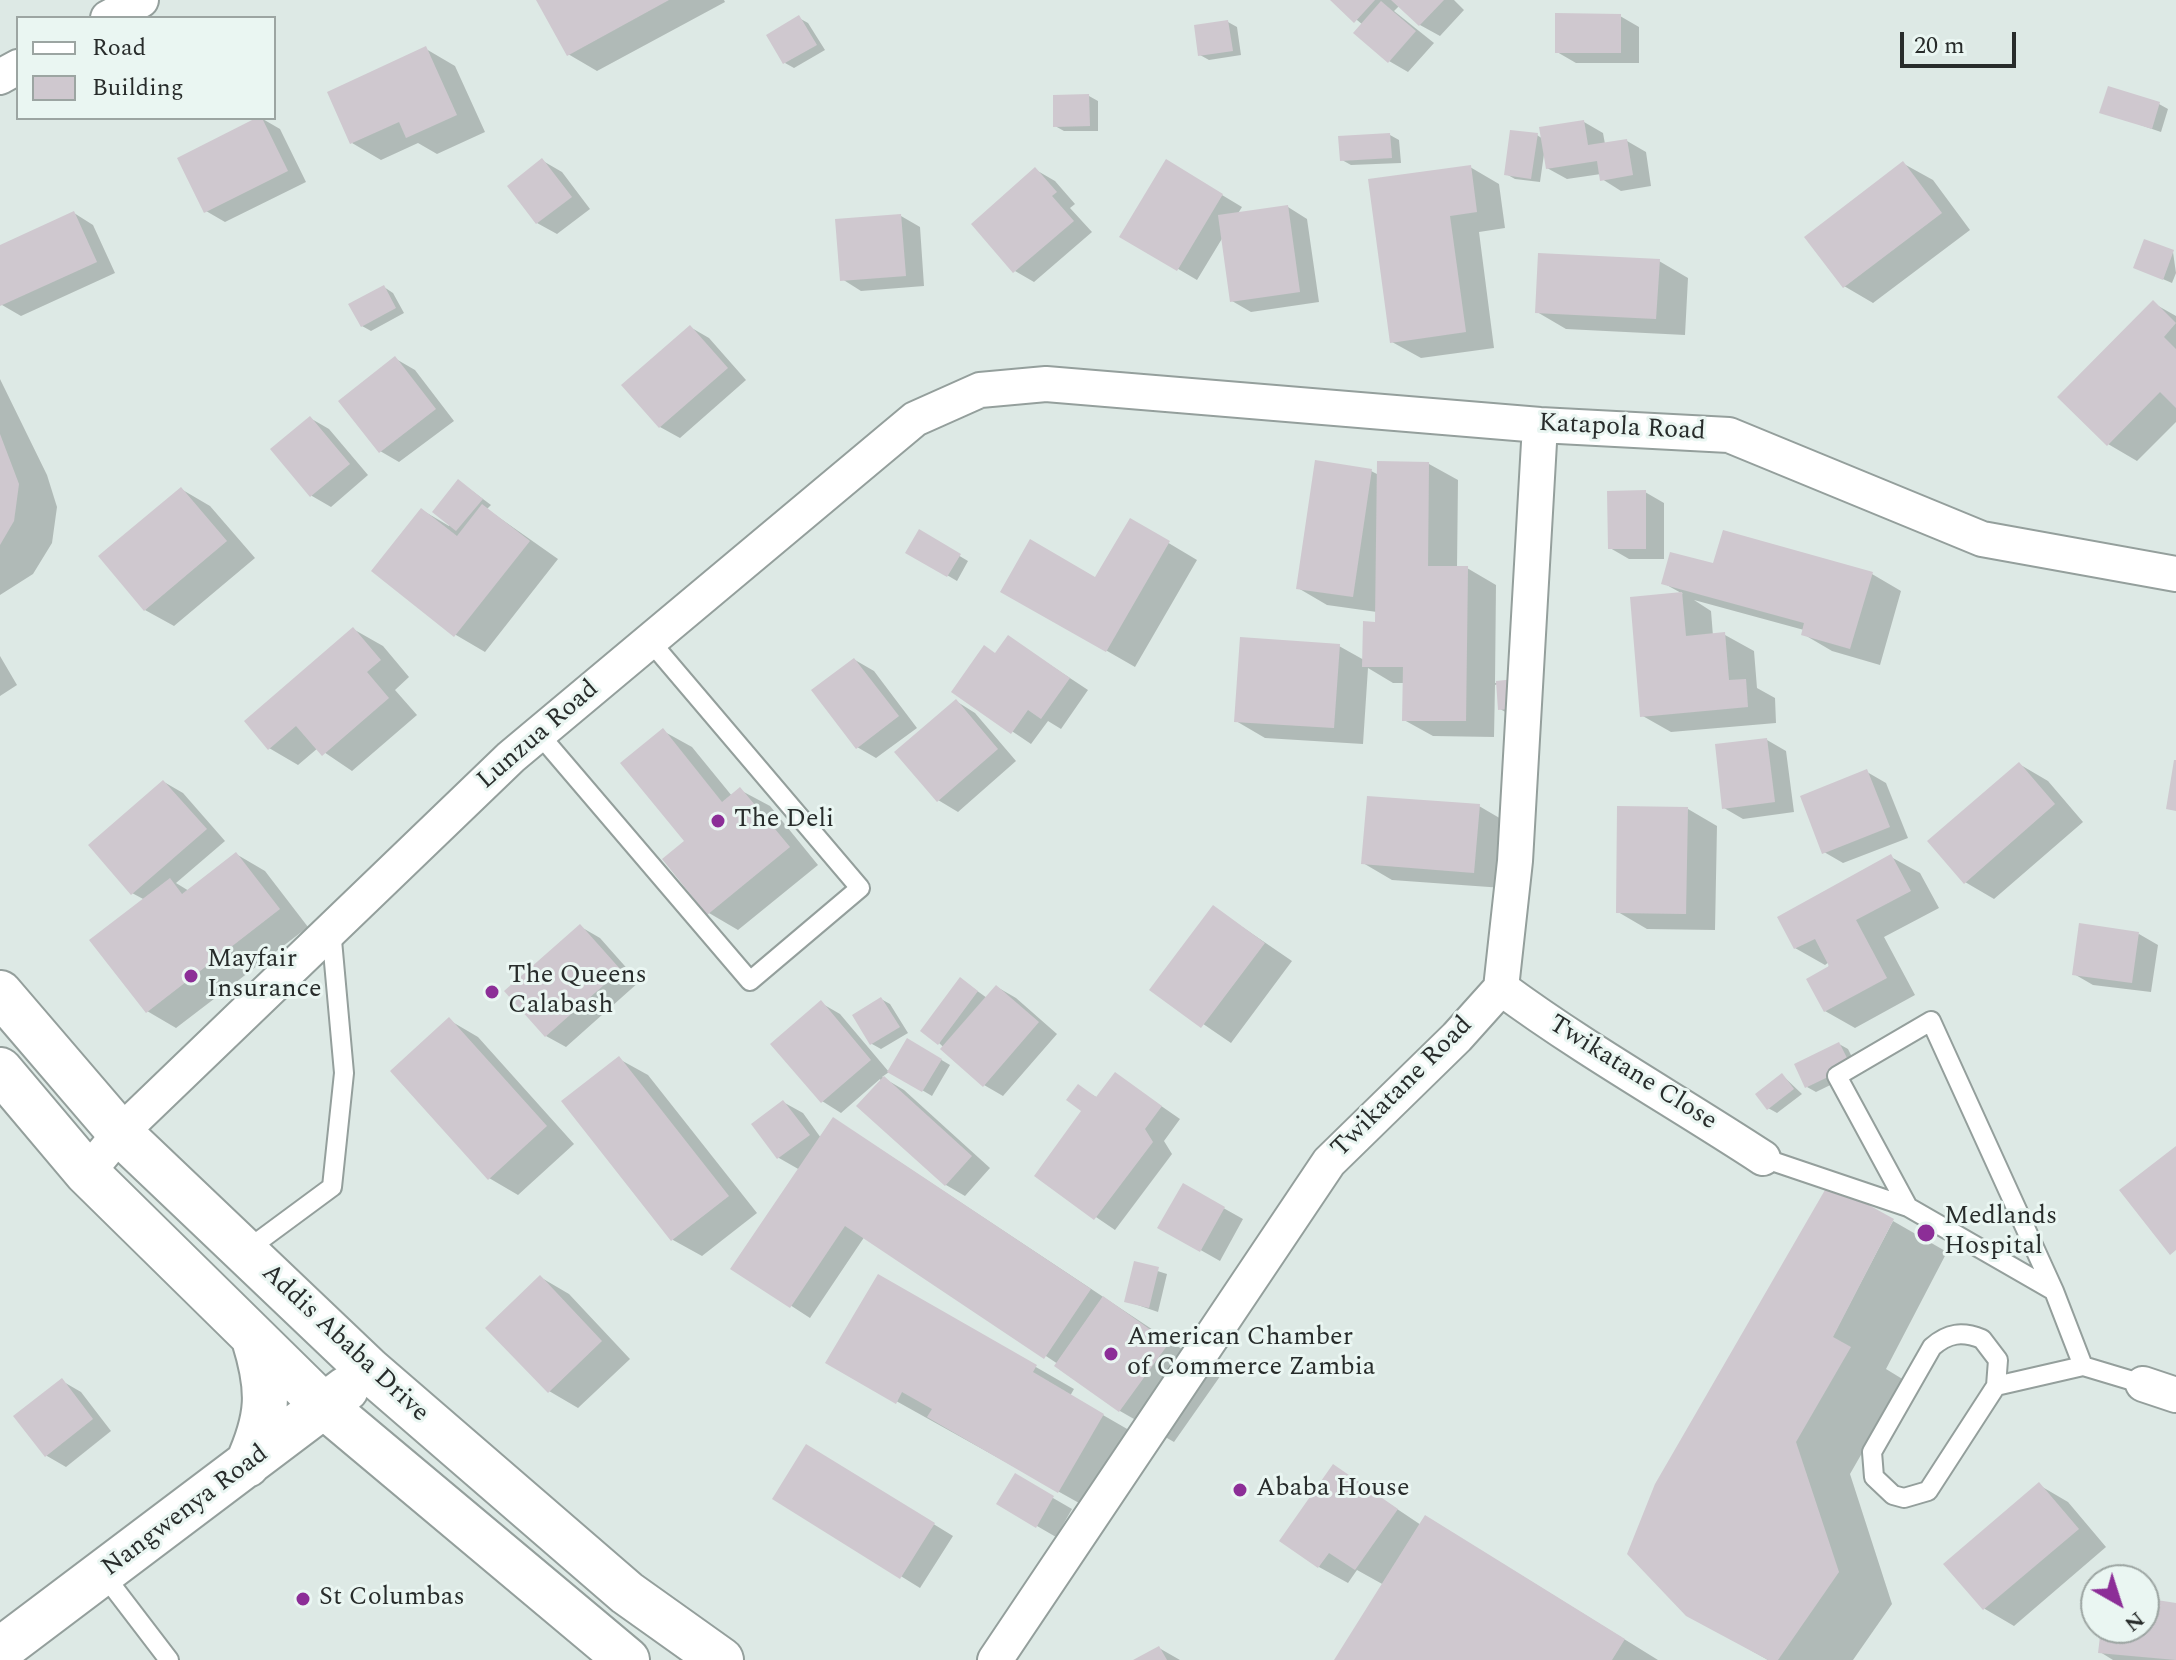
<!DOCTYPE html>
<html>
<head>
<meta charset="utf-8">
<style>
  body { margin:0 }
  #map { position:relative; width:2176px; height:1660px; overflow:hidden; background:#dde9e5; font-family:Spectral,serif }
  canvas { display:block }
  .legend { position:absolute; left:16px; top:16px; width:260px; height:104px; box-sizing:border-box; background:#eaf6f2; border:2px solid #9ca5a2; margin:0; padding:10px 14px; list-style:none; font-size:24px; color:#282c2b }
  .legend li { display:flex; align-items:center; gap:16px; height:40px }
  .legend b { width:40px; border:2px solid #9ca5a2 }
  .north { position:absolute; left:2080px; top:1564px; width:80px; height:80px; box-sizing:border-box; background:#eaf6f2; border:2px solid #9ca5a2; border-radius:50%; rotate:141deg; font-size:22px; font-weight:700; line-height:32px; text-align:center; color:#282c2b }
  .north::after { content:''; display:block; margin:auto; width:28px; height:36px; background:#8c2e97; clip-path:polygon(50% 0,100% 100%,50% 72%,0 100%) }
  .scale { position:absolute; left:1900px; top:32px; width:116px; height:36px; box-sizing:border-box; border:4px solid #282c2b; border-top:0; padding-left:10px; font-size:24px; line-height:28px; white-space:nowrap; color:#282c2b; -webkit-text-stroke:6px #eaf6f2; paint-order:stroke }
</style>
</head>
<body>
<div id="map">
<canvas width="2176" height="1660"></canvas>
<ul class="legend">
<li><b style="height:10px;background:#fff"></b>Road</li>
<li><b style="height:22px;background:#cfc8cf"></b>Building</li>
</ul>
<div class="north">N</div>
<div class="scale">20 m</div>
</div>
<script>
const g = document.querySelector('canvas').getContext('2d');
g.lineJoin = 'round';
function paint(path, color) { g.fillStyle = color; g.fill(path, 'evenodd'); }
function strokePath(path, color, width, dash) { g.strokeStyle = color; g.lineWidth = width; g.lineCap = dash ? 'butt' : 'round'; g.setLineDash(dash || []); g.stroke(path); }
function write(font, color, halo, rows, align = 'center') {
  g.font = font + ' Spectral,serif'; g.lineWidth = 6; g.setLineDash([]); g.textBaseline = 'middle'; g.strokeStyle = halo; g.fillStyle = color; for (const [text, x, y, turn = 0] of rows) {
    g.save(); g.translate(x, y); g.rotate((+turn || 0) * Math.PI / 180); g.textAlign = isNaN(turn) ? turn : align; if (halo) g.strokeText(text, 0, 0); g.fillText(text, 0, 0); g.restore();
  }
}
const shadow = new Path2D(`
  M539,0H724L725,2L597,71L568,54Z
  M1333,0H1454L1464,10L1440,36L1420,25L1400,5L1394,11L1434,43L1408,72L1389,61L1363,25Z
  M1620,16L1639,27V63H1576L1557,52Z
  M799,18L808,23L825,50L794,68L785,63Z
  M1228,22L1237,27L1241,55L1209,60L1200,55Z
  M426,49L455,66L485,132L437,154L418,143L381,160L352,143Z
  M1089,96L1098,101V131H1064L1055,126Z
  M2159,104L2168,109L2161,132L2102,112Z
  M261,118L280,129L306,182L225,222L206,211Z
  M1584,122L1603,133L1605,144L1627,141L1646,152L1651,186L1621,191L1602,179L1601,174L1567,179L1547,168L1544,154L1540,182L1515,179L1506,174L1537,135L1543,139Z
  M1390,135L1399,140L1401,163L1351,165L1342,160Z
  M543,161L562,172L590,209L557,234L537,223Z
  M1167,162L1242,207L1237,215L1288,207L1307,219L1319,302L1251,312L1232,301L1223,237L1197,280L1122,236Z
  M1904,164L1933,180L1970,230L1873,303L1844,286Z
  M1470,167L1499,184L1505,228L1479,232L1494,348L1421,358L1392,342Z
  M1036,170L1055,181L1075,204L1070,208L1092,232L1034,282L1015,271Z
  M74,213L93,225L115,273L21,316L2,305L0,247Z
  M901,216L920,227L924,286L861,291L842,279Z
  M2173,252L2176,273L2172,283L2135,267Z
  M1659,261L1688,278L1685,335L1566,329L1537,312Z
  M384,287L393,293L404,313L371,331L362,326Z
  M2153,303L2176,316V422L2137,461L2108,444Z
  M690,327L709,338L746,380L680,438L660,427L624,386Z
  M396,359L415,370L454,421L399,462L380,451Z
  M0,379L47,475L57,507L52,543L33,574L0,595Z
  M310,418L329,429L368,475L331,507L312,496L273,449Z
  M1429,464L1458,480L1457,568H1467L1496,585L1495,683L1515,681L1509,714L1500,709L1498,684L1495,685L1494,737L1433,736L1404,720L1405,683H1393L1368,668L1363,744L1265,738L1236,721L1339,646L1364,660L1377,624V612L1327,605L1298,588L1371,471L1379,475Z
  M459,481L491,505L487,509L558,559L485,652L456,635L374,571L422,510L449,526Z
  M181,489L210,506L255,558L174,626L145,610Z
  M1645,492L1664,503V559H1629L1610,548Z
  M1130,520L1197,560L1135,667L1003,591L1096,579Z
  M919,532L968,561L957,581L908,552Z
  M1714,566L1872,574L1901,591L1880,665L1832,651L1803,634L1804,630L1694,600L1711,611L1713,636L1725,635L1754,651L1757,688L1775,698L1776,723L1671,732L1641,715L1632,599L1683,594L1663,583Z
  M353,629L383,646L409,677L395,690L417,715L352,771L318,748L298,765L269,748Z
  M1008,637L1088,690L1061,729L1048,721L1031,744L954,692L996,654Z
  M0,656L17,685L0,696Z
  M855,660L874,671L917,728L876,758L857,747Z
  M956,701L975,713L1016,761L958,812L938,800Z
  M663,731L692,747L732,796L740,790L770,806L818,865L738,930L709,913L686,842Z
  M1767,740L1786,751L1794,812L1743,819L1724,808Z
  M2019,764L2048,781L2083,822L1994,899L1965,882Z
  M1867,772L1886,783L1908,838L1843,863L1824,852Z
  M164,782L183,793L225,841L176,883L189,891L236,854L265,871L308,927L176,1028L147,1011L145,900L132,893Z
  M1479,806L1508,823L1503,888L1392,880L1363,863Z
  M1688,809L1717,826L1715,930L1647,929L1618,912Z
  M1891,857L1920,873L1939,908L1884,937L1915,995L1855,1028L1825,1011L1829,962L1825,965L1795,948Z
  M1213,907L1292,961L1231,1043L1152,989Z
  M581,927L600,938L639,982L566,1047L546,1036Z
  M2139,934L2158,945L2151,992L2093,985L2074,974Z
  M969,985L987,998L997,987L1016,998L1057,1034L1003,1096L984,1085L939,1043Z
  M881,999L890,1004L908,1033L881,1049L872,1044L855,1015Z
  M821,1003L840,1014L889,1072L882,1077L904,1090L990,1168L965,1196L946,1185L880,1079L841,1113L822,1101Z
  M449,1020L478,1037L574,1144L518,1195L489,1178Z
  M908,1040L950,1065L932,1096L890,1071Z
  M1839,1044L1848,1049L1859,1071L1816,1092L1807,1087Z
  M619,1059L648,1075L757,1213L702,1256L673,1240Z
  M1115,1074L1180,1119L1164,1141L1172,1154L1115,1230L1036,1176L1084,1111L1079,1087L1098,1098Z
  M1782,1075L1802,1094L1777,1113L1768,1108Z
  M783,1102L803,1113L821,1138L853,1131L1221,1375L1174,1442L1120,1411L1058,1364L865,1236L810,1318L733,1268L800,1170L779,1158L753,1125Z
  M1184,1186L1243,1219L1220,1261L1160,1227Z
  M1893,1221L1947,1252L1886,1369L1904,1380L1850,1474L1892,1604L1853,1660H1768L1687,1614Z
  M1135,1264L1167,1274L1158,1312L1126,1301Z
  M878,1276L1074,1389L1070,1396L1141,1437L1097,1513L828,1363Z
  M540,1277L569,1294L630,1359L578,1408L549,1391Z
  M62,1381L81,1392L111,1431L66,1467L47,1456L16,1417Z
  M826,1458L953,1536L920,1588L775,1498Z
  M1333,1466L1421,1525L1464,1540L1658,1660H1336L1384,1585L1357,1570L1348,1583L1319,1567Z
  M1015,1476L1072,1509L1056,1537L999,1504Z
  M2039,1485L2068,1502L2106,1547L2014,1626L1985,1609L1946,1564Z
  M2144,1600L2176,1605V1660H2113L2100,1652L2103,1628H2144Z
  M1159,1648L1180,1660H1137Z`);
const building = new Path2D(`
  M536,0H669L567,56Z
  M1330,0H1375L1354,23Z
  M1391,0H1444L1419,26Z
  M1381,1L1416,31L1388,63L1353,33Z
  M1555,13L1621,14V53H1555Z
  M799,15L817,45L783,64L766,35Z
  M1228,20L1233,51L1198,56L1194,25Z
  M426,46L457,115L406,138L399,122L350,144L327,92Z
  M2108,86L2160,102L2152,129L2099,113Z
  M1089,94L1090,126L1053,127V95Z
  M256,118H262L288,171L204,213L177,158Z
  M1584,120L1588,145L1627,139L1633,175L1600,181L1597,161L1546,169L1539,127Z
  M1510,130L1538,133L1531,179L1504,175Z
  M1390,133L1392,158L1340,161L1338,136Z
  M542,158L572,197L536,224L507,186Z
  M1166,159L1223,194L1177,271L1119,237Z
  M1903,161L1942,213L1843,288L1804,237Z
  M1471,165L1477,212L1450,216L1466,332L1390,343L1368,179Z
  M1035,167L1057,192L1052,196L1074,221L1013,273L971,224Z
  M1288,205L1300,292L1230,302L1218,215Z
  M74,211L97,262L0,306V245Z
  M901,214L906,276L840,281L835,219Z
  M2144,239L2174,250L2163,280L2133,268Z
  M1538,253L1660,259L1656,319L1535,313Z
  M384,285L396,308L361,327L348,304Z
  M2153,300L2176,323L2164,337L2176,349V408L2160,392L2107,446L2057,397Z
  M690,325L728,368L659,428L621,385Z
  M395,356L436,409L379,453L338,401Z
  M310,416L350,464L310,497L270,449Z
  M0,434L19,484L14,521L0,545Z
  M1315,460L1372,469L1353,597L1296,589Z
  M1377,461L1429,462L1428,566H1468L1466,721H1402L1403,667H1362L1363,621L1375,622Z
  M458,479L483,499L456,531L432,512Z
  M181,487L227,541L144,611L98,556Z
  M1646,490V549H1608L1607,491Z
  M482,504L530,541L454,637L371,571L421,508L457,536Z
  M1130,518L1170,541L1106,652L1000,592L1030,539L1095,577Z
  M919,529L961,554L947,577L905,553Z
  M1723,530L1873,572L1850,649L1801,635L1804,623L1661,584L1670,552L1713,563Z
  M1682,592L1686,636L1725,632L1729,680L1746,679L1748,707L1640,717L1630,597Z
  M353,627L381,660L367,672L389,698L322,756L296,726L268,750L244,721Z
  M1008,635L1070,678L1041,719L1028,710L1011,734L951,692L984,645L995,653Z
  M1240,637L1340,644L1334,728L1234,722Z
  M854,658L899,716L856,749L811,690Z
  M1515,679L1518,708L1498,710L1496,681Z
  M956,699L998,749L937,802L894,752Z
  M663,728L722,802L740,787L790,847L707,915L662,859L684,841L620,763Z
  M1767,738L1775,802L1722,809L1715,744Z
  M2174,760H2176V811L2166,809Z
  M2019,762L2055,804L1964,884L1927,841Z
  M1867,769L1890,827L1822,854L1800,796Z
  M163,780L207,829L131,895L88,845Z
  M1367,796L1480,804L1474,873L1361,864Z
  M1617,806L1688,807L1686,914L1616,913Z
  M236,852L280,909L146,1013L89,940L170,878L182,894Z
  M1891,854L1911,891L1856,920L1887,978L1824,1012L1806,979L1829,966L1815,939L1794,949L1777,917Z
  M1213,905L1265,943L1201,1028L1149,990Z
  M2079,923L2139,932L2132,983L2072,975Z
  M580,924L621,970L545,1037L504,991Z
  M960,977L978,991L938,1045L920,1031Z
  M996,985L1039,1022L983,1087L940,1049Z
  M881,997L900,1027L870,1045L852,1015Z
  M821,1000L871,1060L821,1103L770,1044Z
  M449,1017L547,1126L488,1180L390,1071Z
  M907,1038L942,1059L922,1092L887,1072Z
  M1839,1042L1851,1066L1805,1088L1794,1064Z
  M619,1056L729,1196L671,1241L561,1101Z
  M1115,1072L1162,1106L1145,1129L1153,1142L1094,1220L1034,1176L1081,1111L1066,1100L1078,1084L1096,1097Z
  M1782,1073L1794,1089L1767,1110L1755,1094Z
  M884,1076L972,1156L945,1186L856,1106Z
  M783,1100L810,1135L777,1159L751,1124Z
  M833,1117L1091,1289L1044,1359L845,1226L790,1308L730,1269Z
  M2176,1146V1250L2170,1255L2119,1190Z
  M1183,1183L1225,1207L1200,1252L1157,1228Z
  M1829,1183L1894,1219L1833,1337L1851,1347L1796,1442L1839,1572L1778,1660H1768L1686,1616L1627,1554L1655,1484Z
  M1134,1261L1159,1267L1149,1308L1124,1302Z
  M878,1274L1037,1365L1033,1372L1104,1414L1058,1493L927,1417L932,1409L902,1392L896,1404L825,1363Z
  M540,1275L602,1341L548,1393L485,1328Z
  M1103,1296L1169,1343L1119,1412L1054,1366Z
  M62,1378L93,1419L45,1457L13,1416Z
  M806,1444L935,1523L900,1579L772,1499Z
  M1333,1464L1398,1509L1355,1570L1329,1553L1318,1568L1279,1541Z
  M1015,1473L1054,1496L1036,1528L996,1504Z
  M2039,1482L2079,1529L1983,1610L1943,1564Z
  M1425,1515L1625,1639L1612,1660H1334Z
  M2144,1598L2176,1603V1660L2098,1653L2101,1628H2144Z
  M1159,1646L1167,1660H1133Z`);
const lane = new Path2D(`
  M539,734L750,981L860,888L650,641
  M1763,1158L1908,1207L2054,1291L2083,1366
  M1908,1207L1837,1076L1931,1021L2054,1291
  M244,1252L332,1187L344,1073L331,929
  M1996,1386L1998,1360L1982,1339C1962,1331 1948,1333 1932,1347L1872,1452L1874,1477L1893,1495L1904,1498L1928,1491L1996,1386L2083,1366L2143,1384
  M104,1575L169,1660`);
const street = new Path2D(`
  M108,18L141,0
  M0,77L18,67
  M1501,988C1585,1050 1676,1101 1763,1158
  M87,1173L120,1133L511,757L915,419L980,390L1046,384L1540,425L1729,435L1982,539L2176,574
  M2143,1384L2176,1395
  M995,1660L1329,1162L1457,1037L1501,988L1515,861L1540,425`);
const secondary = new Path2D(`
  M0,993L120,1133L369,1370L627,1593L721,1660
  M0,1070L87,1173L324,1406L627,1660
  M247,1465C269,1417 270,1390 254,1339
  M0,1650L346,1389`);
const markers = [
  [718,821,8,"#8c2e97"],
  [191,976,8,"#8c2e97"],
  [492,992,8,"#8c2e97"],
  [1926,1233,10,"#8c2e97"],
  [1111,1354,8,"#8c2e97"],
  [1240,1490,8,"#8c2e97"],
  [303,1599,8,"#8c2e97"]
];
const streetNames = [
  ["Katapola Road",1622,429,3],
  ["Lunzua Road",539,736,-41],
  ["Twikatane Close",1632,1074,32],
  ["Twikatane Road",1403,1088,-45],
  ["Addis Ababa Drive",344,1344,43],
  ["Nangwenya Road",186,1512,-37]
];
const poiNames = [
  ["The Deli",734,821],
  ["Mayfair",207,961],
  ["Insurance",207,991],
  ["The Queens",508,977],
  ["Calabash",508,1007],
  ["Medlands",1944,1218],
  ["Hospital",1944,1248],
  ["American Chamber",1127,1339],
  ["of Commerce Zambia",1127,1369],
  ["Ababa House",1256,1490],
  ["St Columbas",319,1599]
];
paint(shadow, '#0003');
paint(building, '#cfc8cf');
strokePath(lane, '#949f9c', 22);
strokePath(street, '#949f9c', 38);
strokePath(secondary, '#949f9c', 48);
strokePath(lane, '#fff', 18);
strokePath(street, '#fff', 34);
strokePath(secondary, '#fff', 44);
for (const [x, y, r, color] of markers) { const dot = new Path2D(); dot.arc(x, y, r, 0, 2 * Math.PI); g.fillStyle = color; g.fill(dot); strokePath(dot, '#eaf6f2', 3); }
write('26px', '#282c2b', '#eaf6f2', streetNames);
write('26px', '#282c2b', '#eaf6f2', poiNames, 'left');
</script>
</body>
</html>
